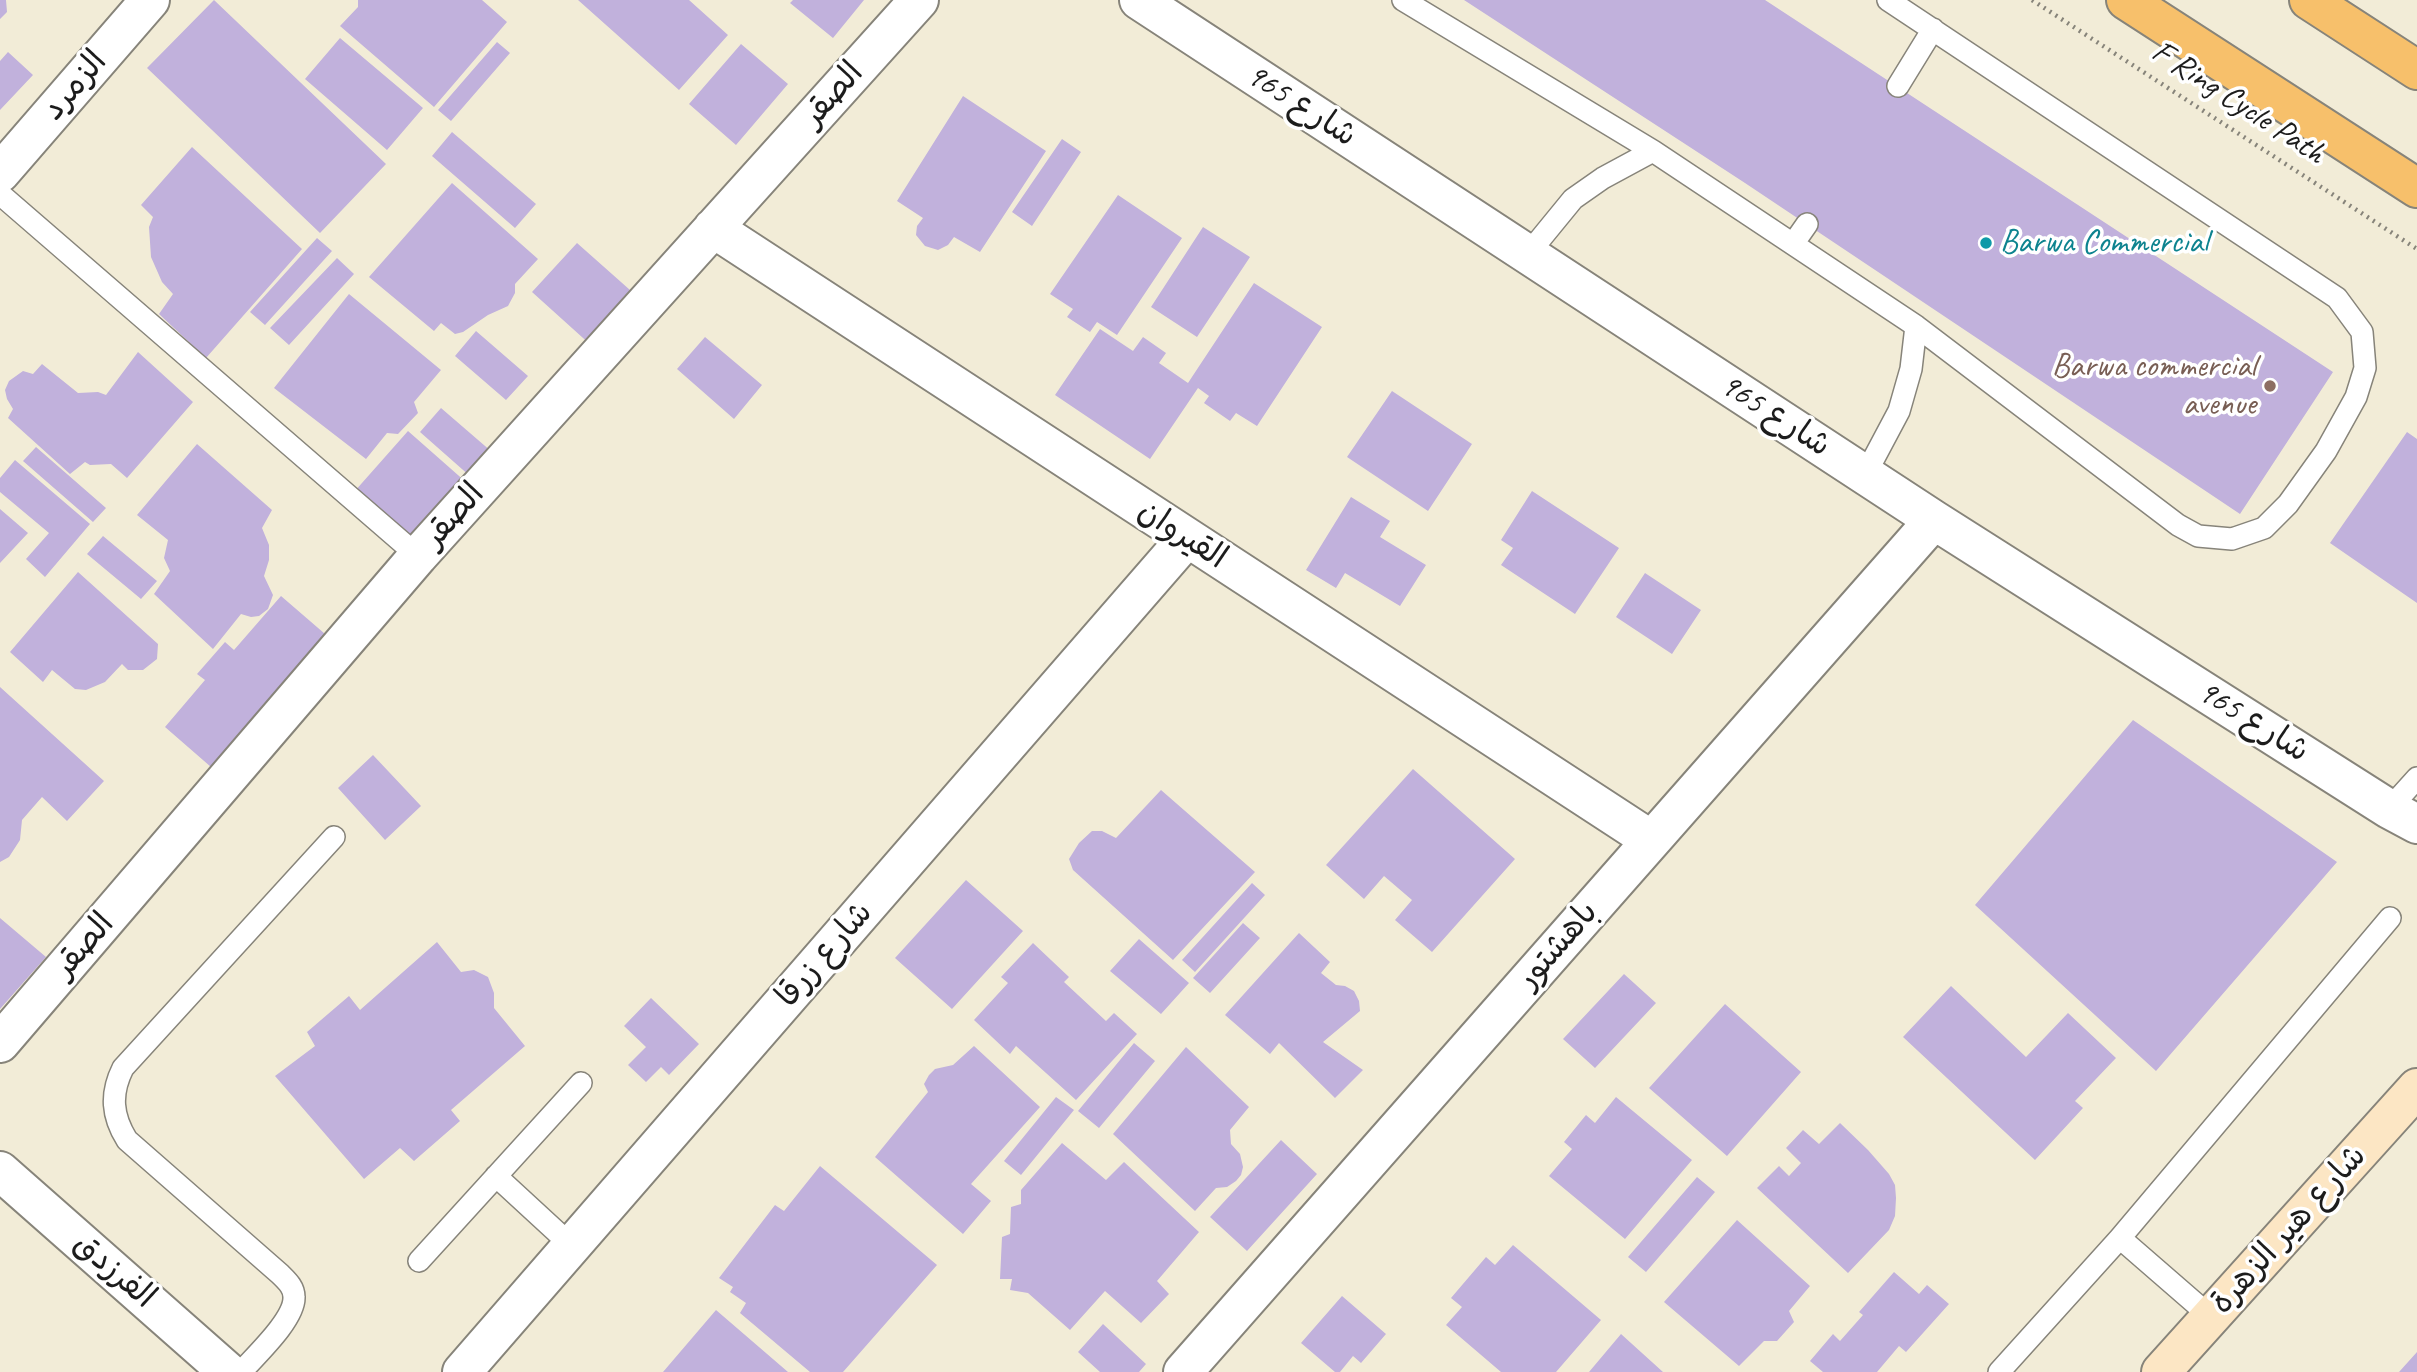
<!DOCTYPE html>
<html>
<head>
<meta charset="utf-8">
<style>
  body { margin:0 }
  canvas { display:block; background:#f2ecd7 }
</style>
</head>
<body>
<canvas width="2417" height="1372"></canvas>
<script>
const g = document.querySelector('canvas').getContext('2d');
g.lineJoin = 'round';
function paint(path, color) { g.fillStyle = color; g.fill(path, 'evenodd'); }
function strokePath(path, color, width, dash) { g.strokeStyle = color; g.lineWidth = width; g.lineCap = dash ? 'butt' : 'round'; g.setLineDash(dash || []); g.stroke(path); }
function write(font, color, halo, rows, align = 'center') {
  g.font = font + ' Caveat,"Playpen Sans Arabic",sans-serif'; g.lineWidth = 7; g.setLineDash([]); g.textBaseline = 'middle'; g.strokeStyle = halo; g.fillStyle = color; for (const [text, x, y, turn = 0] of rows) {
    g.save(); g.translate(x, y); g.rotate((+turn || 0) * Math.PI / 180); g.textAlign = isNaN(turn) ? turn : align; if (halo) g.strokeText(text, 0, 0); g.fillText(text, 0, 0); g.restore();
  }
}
const building = new Path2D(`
  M0,0H6L7,12L0,19Z
  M214,0L386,164L320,233L147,68Z
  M358,0H482L507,22L434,107L340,26L358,7Z
  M578,0H689L728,35L679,90Z
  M793,0H864L833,38L790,3Z
  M1464,0H1765L2333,372L2240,514L1745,183Z
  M340,38L423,108L387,150L305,79Z
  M497,42L510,53L451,121L438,110Z
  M741,44L788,84L736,145L689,104Z
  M8,52L33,75L0,110V61Z
  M963,96L1046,151L980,252L954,237L948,245L938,250L925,246L916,235L917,226L923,218L897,201Z
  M452,132L536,204L515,228L432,156Z
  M1062,139L1081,152L1032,226L1012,212Z
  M192,147L302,249L206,358L159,314L173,294L162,282L151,257L149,227L153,217L141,205Z
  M452,183L538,259L515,284V293L508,306L488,315L463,332L455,334L441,323L434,331L369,277Z
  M1118,195L1182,238L1117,335L1097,322L1090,332L1067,317L1073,309L1050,294Z
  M1203,227L1250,257L1197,337L1151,307Z
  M317,238L332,251L265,325L250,312Z
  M577,243L630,290L605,318L613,325L593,347L532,292Z
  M337,258L354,274L289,345L270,328Z
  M1254,283L1322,327L1257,426L1236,413L1230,421L1204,403L1209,396L1198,388L1150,459L1055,395L1100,329L1133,351L1143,337L1166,353L1159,363L1188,383Z
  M349,294L441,370L414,402L418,413L398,434L387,433L366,459L274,388Z
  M476,331L528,376L506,400L455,356Z
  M705,337L762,385L734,419L677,369Z
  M138,352L193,402L127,478L111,464L90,465L85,462L70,474L8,418L13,409L7,399L5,390L9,381L23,371L33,374L42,364L78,393L98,392L106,395Z
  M1392,391L1472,444L1428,511L1347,457Z
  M441,408L492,452L471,477L420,432Z
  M408,431L467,483L412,544L354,492Z
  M2407,432L2417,439V603L2330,543Z
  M197,444L272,510L262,528L269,545V560L264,576L273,595L268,609L259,616L251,617L241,614L213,649L154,594L170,571L164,558L168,540L137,515Z
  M36,447L106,508L93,522L23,461Z
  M15,460L90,524L45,577L26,559L49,533L0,492V478Z
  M1532,491L1619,548L1575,614L1501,565L1513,548L1501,540Z
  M1351,497L1390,521L1380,537L1426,565L1400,606L1345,573L1336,588L1306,570Z
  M0,509L28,533L0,563Z
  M103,536L157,581L141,599L87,554Z
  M78,572L158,644L157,659L143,670H128L122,664L105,682L86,690L75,689L52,670L43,682L10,652Z
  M1645,573L1701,610L1672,654L1616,617Z
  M281,596L332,640L304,660L211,767L165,727L205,680L197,674L225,642L234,650Z
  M0,687L104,781L67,821L42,797L22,820L20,840L9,857L0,862Z
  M2133,720L2337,862L2156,1071L1975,905Z
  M373,755L421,806L385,840L338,788Z
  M1413,769L1515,859L1432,952L1395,920L1412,900L1384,876L1364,899L1326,865Z
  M1161,790L1255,872L1173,960L1073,870L1069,859L1079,843L1092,831H1102L1116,838Z
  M966,880L1023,931L952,1009L895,958Z
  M1252,883L1265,895L1195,972L1182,960Z
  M0,918L46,957L0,1009Z
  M1243,923L1260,938L1210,993L1193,978Z
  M1299,933L1330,962L1321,973L1336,985L1345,986L1354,991L1359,1001L1360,1011L1323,1042L1363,1070L1335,1098L1279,1043L1270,1054L1225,1015Z
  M1139,939L1189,983L1161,1014L1110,971Z
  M437,942L461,972L474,970L488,977L494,993V1008L525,1046L451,1110L460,1121L414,1161L400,1148L364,1179L275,1076L315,1046L307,1032L349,996L360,1010Z
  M1033,943L1069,977L1064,982L1106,1021L1114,1013L1137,1034L1076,1100L1016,1046L1010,1054L974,1020L1008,983L1001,977Z
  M1624,974L1656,1003L1595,1068L1563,1039Z
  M1951,986L2026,1057L2068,1013L2116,1058L2075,1101L2083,1108L2035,1160L1903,1037Z
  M651,998L699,1044L669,1075L661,1067L646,1082L628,1065L646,1047L624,1026Z
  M1725,1004L1801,1072L1727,1156L1649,1088Z
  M1134,1043L1155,1061L1099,1128L1078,1111Z
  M974,1046L1040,1107L971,1184L991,1201L963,1234L875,1157L928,1092L924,1084L929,1075L935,1069L953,1065Z
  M1186,1047L1249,1107L1230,1130L1231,1144L1240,1154L1243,1167L1241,1175L1236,1181L1227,1187L1216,1188L1195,1211L1113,1134Z
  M1056,1097L1074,1110L1021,1175L1004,1161Z
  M1616,1097L1692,1160L1625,1239L1549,1176L1572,1149L1564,1142L1586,1115L1595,1123Z
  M1840,1123L1868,1150L1889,1174L1895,1185L1896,1198L1895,1216L1889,1230L1848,1273L1757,1188L1779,1166L1789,1176L1801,1163L1786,1148L1803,1130L1819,1144Z
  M1281,1140L1317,1174L1247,1251L1210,1217Z
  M1062,1143L1106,1180L1124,1162L1199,1232L1157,1281L1169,1294L1141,1323L1105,1291L1070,1330L1028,1293L1010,1290L1012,1279H1000L1002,1237L1010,1234L1011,1207L1021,1204V1190Z
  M820,1166L937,1265L843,1372H810L740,1313L746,1303L730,1292L733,1287L719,1278L775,1205L784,1211Z
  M1697,1177L1715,1192L1646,1272L1628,1257Z
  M1737,1220L1810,1286L1789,1311L1794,1322L1777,1341H1764L1739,1366L1664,1302Z
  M1513,1245L1601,1320L1556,1372H1501L1446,1325L1462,1307L1451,1298L1486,1257L1495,1265Z
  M1894,1272L1919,1294L1927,1285L1949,1304L1906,1352L1899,1346L1877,1372H1823L1810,1361L1833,1334L1840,1341L1863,1315L1859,1312Z
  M1342,1296L1386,1334L1361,1363L1353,1356L1340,1372H1335L1301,1343Z
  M716,1310L788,1372H663Z
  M1103,1324L1146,1364L1139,1372H1100L1078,1352Z
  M1621,1334L1663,1372H1589Z
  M2417,1352V1372H2399Z`);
const path = new Path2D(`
  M2032,0L2417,249`);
const lane = new Path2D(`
  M1403,0L1653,151L1916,326L2178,525L2198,536L2232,539L2264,528L2288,504L2326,451L2356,397L2365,368L2362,332L2337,298L1888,0
  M1898,86L1933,29
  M0,194L418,556
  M1793,244L1807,224
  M1528,254L1573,199L1603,178L1653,151
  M1865,475L1899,411L1911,369L1916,326
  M2389,809L2417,778
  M496,1176L572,1246
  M2120,1238L2390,918
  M419,1261L581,1083
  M241,1372C256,1355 295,1319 294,1297C294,1287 287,1281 280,1274L127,1140C112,1116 110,1094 123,1068L334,837
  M1999,1372L2120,1238L2211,1317`);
const street = new Path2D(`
  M1139,0L1934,520L2389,809L2417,824
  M0,173L150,0
  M713,228L1651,840
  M0,1043L418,556L919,0
  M0,1171L228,1372
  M462,1372L1187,538
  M1183,1372L1934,520`);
const secondary = new Path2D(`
  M2161,1372L2417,1088`);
const primary = new Path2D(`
  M2126,0L2417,188`);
const highway = new Path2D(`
  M2309,0L2417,70`);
const markers = [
  [1986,243,7,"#0f9aa8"],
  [2270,386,7,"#8d6e63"]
];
const streetNames = [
  ["الزمرد",75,86,-49],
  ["الصقر",833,95,-48],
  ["F Ring Cycle Path",2238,103,33],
  ["شارع 965",1301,106,33],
  ["شارع 965",1775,416,33],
  ["الصقر",454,516,-48],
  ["القيروان",1182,535,33],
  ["شارع 965",2253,722,32],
  ["الصقر",84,946,-49],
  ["باهشتور",1558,946,-49],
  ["شارع زرقا",825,955,-49],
  ["شارع هير الزهرة",2289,1230,-48],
  ["الفرزدق",114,1271,41]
];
const cultureNames = [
  ["Barwa Commercial",2000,243]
];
const educationNames = [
  ["Barwa commercial",2256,367],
  ["avenue",2256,405]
];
paint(building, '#c1b1dc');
strokePath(lane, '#87847a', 24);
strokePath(street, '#87847a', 42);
strokePath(secondary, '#87847a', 42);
strokePath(primary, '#87847a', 42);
strokePath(highway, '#87847a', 42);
strokePath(path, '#87847a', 4.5, [2, 5]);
strokePath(lane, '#fff', 21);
strokePath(street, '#fff', 38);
strokePath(secondary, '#fce6c4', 38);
strokePath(primary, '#f7c06b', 38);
strokePath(highway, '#f7c06b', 38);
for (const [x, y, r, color] of markers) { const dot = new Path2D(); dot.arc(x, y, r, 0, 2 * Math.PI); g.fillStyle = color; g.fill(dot); strokePath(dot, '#fff', 2.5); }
write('33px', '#1c1c1c', '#fff', streetNames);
write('33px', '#0d838f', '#fff', cultureNames, 'left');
write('33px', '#785e54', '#fff', educationNames, 'right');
</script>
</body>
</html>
